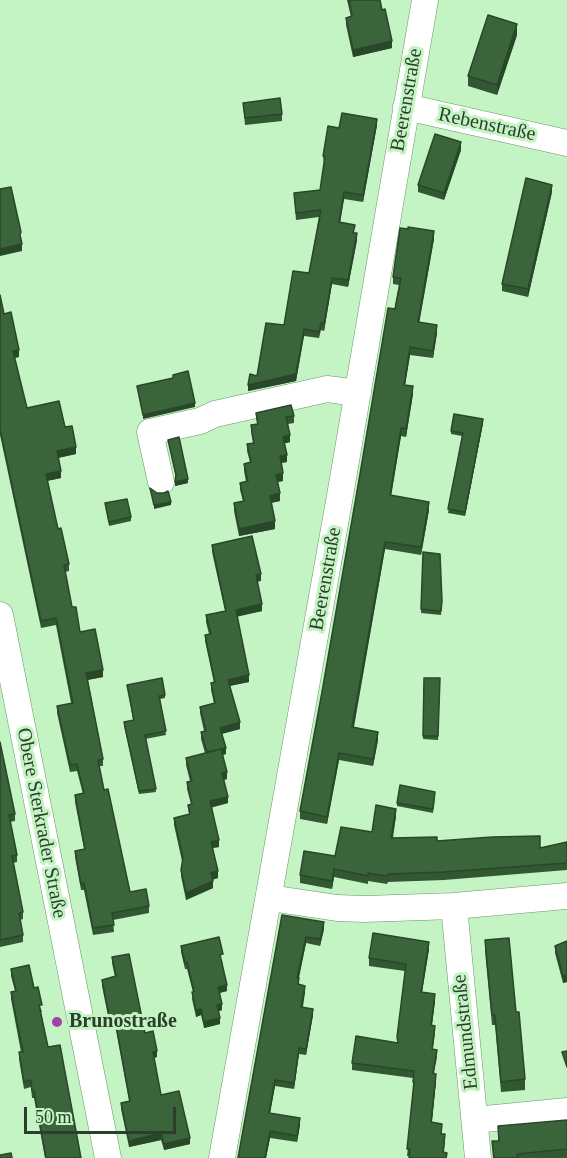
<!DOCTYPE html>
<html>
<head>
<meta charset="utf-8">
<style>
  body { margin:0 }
  #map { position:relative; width:567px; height:1158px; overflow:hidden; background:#c4f4c3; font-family:Georgia,serif }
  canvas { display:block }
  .scale { position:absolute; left:24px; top:1107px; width:152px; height:27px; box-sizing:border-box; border:3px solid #2c3f2c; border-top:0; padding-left:8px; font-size:18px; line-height:21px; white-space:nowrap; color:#2c3f2c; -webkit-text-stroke:4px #c4f4c3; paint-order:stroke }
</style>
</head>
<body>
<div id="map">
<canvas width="567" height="1158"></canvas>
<div class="scale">50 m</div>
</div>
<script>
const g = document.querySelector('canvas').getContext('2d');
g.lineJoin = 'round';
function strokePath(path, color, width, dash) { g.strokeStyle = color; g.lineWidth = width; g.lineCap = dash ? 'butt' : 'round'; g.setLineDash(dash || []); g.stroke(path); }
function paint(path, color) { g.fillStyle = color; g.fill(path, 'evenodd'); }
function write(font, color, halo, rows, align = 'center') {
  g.font = font + ' Georgia,serif'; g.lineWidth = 6; g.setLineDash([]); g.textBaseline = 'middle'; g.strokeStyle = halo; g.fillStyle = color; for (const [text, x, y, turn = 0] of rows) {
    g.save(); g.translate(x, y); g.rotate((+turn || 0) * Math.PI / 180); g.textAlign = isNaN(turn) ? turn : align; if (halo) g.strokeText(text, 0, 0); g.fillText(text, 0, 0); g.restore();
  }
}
const minor = new Path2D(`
  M406,107L567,143
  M161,482L150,432L200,421L215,414L327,389L358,393
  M0,615L108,1158
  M270,898L337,908L365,909L454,906L478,1158
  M454,906L567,896
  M475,1120L567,1111
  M222,1158L341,490L425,0`);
const wall = new Path2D(`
  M347,0H380L392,48L353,57L346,25V18L351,17Z
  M517,35L497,95L468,86V76Z
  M243,103L282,114V121L245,125Z
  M377,125L363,202L344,199L340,223L355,233L357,240L348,287L332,284L324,331L321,330L319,338L304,336L296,381L248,391L284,325L309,273L319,217L296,220L294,193L320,190L324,163L323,156L339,128Z
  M461,150L444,200L418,192V185Z
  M552,192L528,297L502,291V284Z
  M434,239L419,322L437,333L433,358L410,355L405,385L413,394L406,437L401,436L391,495L429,510L421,555L385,549L354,727L378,740L373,766L339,760L327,824L300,819V811L399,285L393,284V277Z
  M0,295L4,314L19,357L14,358L27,408L65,427L76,454L58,458L61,478L47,481L58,529L69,564V571L65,572L72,607L80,632L103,677L88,680L103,759V766H99L104,790L130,892L149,906V913L113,920L114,932L93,935L84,890H81L75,857V851L84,849L75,802V795L83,794L77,771L70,772L57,713V706L71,703L56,625L41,628L0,435Z
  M256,413L294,416V423L288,424L290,442L284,443L287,462L281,463L283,481L278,482L280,501L271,503L275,529L239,536L234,511V503L243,501L240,490V483L246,482L244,471V464L250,462L247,451V444L253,443L251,432V425L257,424Z
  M483,423L465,516L448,513L462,436L451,434V431Z
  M168,440L188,483L175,486L176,478Z
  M105,503L131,517V521L109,526Z
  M212,545L261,581H257L262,611L237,616L249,682L230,686L240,729L222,734L226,754L223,755L227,779L224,780L228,803L212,807L219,847L213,848L218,878L212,880L213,888L186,900L181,876L182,861L174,825V818L189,815L188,805L191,804L187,789V782L190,781L186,765V758L205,753L201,739V732L204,731L200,713V707L214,703L211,690V683H214L205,641V635L209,634L206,622V615L225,611L212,552Z
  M423,552L442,601L441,615L421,613Z
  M424,678H440L438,740L423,739Z
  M127,685L165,695V698L160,699L166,735L145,739L156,792L139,794L124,726V722L133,720Z
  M0,742L15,814V821L10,822L17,855V862L13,863L23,912V919L20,920L23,935V942L0,947Z
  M435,795L433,813L397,806V803Z
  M396,816L393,838L540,848L567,842V870L444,880L388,882L387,884L368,881V884L334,877L332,889L300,883V875L335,856Z
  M282,915L324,929L320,946L306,943L299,978V984L305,992L303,1007L313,1015L306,1055L299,1054L294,1089L275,1086L270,1113L300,1125L297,1142L270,1138L266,1158H238Z
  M485,940L516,1012L525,1079V1090L501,1092L495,1025H492L485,951Z
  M567,941V982L563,983L555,953V946Z
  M181,946L223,961H222L227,991L220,993L222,1010L218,1011L220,1024L204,1028L201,1015L196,1017L192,999L193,992L187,969H185L181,952Z
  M429,949L422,992L435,1001L432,1025L435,1033L433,1049L437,1057L434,1073L436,1081L432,1122L441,1134L445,1141L444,1152L447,1158L407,1156L414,1089H413V1078L352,1070V1063L397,1042L405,971L369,966V958Z
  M112,957L145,1033L157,1057L154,1058L161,1095L190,1144L164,1150L161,1140L129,1147L121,1109V1103L129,1101L115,1025L110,1026L102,986V980L115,977L112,963Z
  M11,969L34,988L42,1012H41L48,1047L81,1158H45L34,1098H32L31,1087L24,1089L19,1059V1052H21L11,999V992L15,991L11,976Z
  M567,1120V1158H493L492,1141H498V1126Z`);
const shadedWall = new Path2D(`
  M517,24V35L497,95V85Z
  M392,41V48L353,57V50Z
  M377,119V125L363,202V195Z
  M461,142V150L444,200V193Z
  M552,185V192L528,297V289Z
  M344,192V199L339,229V222Z
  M434,231V239L418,330V322Z
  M357,233V240L348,287V280Z
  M22,244V251L0,256V249Z
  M332,278V284L324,331V324Z
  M437,325V333L433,358V351Z
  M304,329V336L296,381L248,391V385Z
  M410,347V355L404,392V385Z
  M19,350V357L13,358V351Z
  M413,386V394L406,437V429Z
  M195,403V407L143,419V415Z
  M483,419V423L465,516V512Z
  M401,428V436L390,503V495Z
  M290,435V442L283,444V437Z
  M76,447V454L57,458V451Z
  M287,455V462L280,463V456Z
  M61,471V478L46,481V474Z
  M283,473V481L276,482V475Z
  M188,479V483L175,486V482Z
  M280,493V501L270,503V496Z
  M171,502V505L154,509V505Z
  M429,502V510L421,555V547Z
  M275,521V529L239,536V529Z
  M385,542V549L352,735V727Z
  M261,574V581L256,582V575Z
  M262,604V611L236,617V610Z
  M103,670V677L86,680V673Z
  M249,675V682L228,686V680Z
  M240,722V729L220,734V728Z
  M378,732V740L373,766V759Z
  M226,748V754L207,759V752Z
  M339,753V760L327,824V817Z
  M227,772V779L222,780V773Z
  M228,797V803L210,808V801Z
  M396,809V816L391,845V838Z
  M219,840V847L211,848V842Z
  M334,869V877L332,889V881Z
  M218,871V878L211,880V873Z
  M213,881V888L186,900V893Z
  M324,922V929L320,946V939Z
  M306,937V943L297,985V978Z
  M429,942V949L421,999V992Z
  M567,975V982L563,983V976Z
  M227,985V991L218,993V987Z
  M305,986V992L301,1014V1007Z
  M435,994V1001L431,1032V1025Z
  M222,1004V1010L217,1012V1005Z
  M201,1009V1015L196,1017V1010Z
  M313,1009V1015L306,1055V1049Z
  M220,1018V1024L204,1028V1022Z
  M115,1019V1025L110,1026V1020Z
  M299,1048V1054L294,1089V1083Z
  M157,1051V1057L153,1058V1052Z
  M436,1074V1081L431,1129V1122Z
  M275,1080V1086L269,1119V1113Z
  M300,1118V1125L297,1142V1136Z
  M270,1131V1138L266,1158H265Z
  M161,1133V1140L129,1147V1141Z
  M190,1138V1144L164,1150V1144Z`);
const building = new Path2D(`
  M349,0H380L382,10L385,9L392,41L353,50L346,18L352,16Z
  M488,15L517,24L497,85L468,76Z
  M280,98L282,114L245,118L243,103Z
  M342,113L377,119L363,195L344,192L339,222L355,225L353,233H357L348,280L332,278L324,324L321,323L319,332L304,329L296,374L248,385L250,374L257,376L266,323L284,325L293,271L309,273L321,210L296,213L294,193L320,190L325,156H323L328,126L339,128Z
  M435,134L461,142L444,193L418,185Z
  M526,178L552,185L528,289L502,284Z
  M11,187L21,232L20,235L22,244L0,249V189Z
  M408,227L434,231L418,322L437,325L433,351L410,347L404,385L413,386L406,429L401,428L390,495L429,502L421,547L385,542L352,727L378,732L373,759L339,753L327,817L300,811L322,692L359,480L388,308L395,309L401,278L393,277L400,228L408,229Z
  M0,295L4,314L11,312L19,350L13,351L27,408L59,401L65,427L72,426L76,447L57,451L61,471L46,474L58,529L61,528L69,564L64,565L72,607H76L80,632L95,629L103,670L86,673L103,759L98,760L104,790L108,789L130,892L146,889L149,906L112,913L114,925L93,928L84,883L81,884L75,851L85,849L75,795L84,793L77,764L70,765L57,706L73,703L56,618L41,621L0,429Z
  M188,371L195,403L143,415L137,386L173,378V375Z
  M291,405L294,416L286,417L290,435L283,437L287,455L280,456L283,473L276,475L280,493L270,496L275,521L239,529L234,503L244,501L240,483L248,481L244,464L251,462L247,444L254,443L251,425L258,424L256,413Z
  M454,414L483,419L465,512L448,509L463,433L451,431Z
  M179,437L188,479L175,482L176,475L168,440Z
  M150,488L157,493H164L168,491L171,502L154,505Z
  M127,499L131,517L109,522L105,503Z
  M252,536L261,574L256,575L262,604L236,610L249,675L228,680L240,722L220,728L226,748L207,752L201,732L206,731L200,707L215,703L211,683L215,682L205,635L211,634L206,615L226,611L212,545Z
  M423,552L440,554L442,601L441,611L421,609Z
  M162,678L165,695L159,696L166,731L145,735L156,789L139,791L124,722L134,720L127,685Z
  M424,678H440L438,736H423Z
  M0,742L15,814L9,815L17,855L12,856L23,912L19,913L23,935L0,940Z
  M221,749L227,772L222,773L228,797L210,801L219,840L211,842L218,871L211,873L213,881L186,893L181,870L183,858L174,818L190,814L188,805L192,804L187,782L192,781L186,758Z
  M400,785L435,792L433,809L397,803Z
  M376,805L396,809L391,838L437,837V841L492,837L540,836V848L567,842V863L444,872L388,874L387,876L368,873V876L334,869L332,881L300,875L304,851L335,856L341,827L372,832Z
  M282,915L324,922L320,939L306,937L297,978H299L298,984L305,986L301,1007L313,1009L306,1049L299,1048L294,1083L275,1080L269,1113L300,1118L297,1136L270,1131L265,1158H238Z
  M373,933L429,942L421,992L435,994L431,1025L435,1026L432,1049L437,1050L433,1073L436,1074L431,1122L442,1124L441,1134H445L443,1152L447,1153L446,1158H409L410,1149H407L414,1082H413L414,1071L352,1063L356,1036L398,1043L397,1037L406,964L369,958Z
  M219,937L223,954L220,955L227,985L218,987L222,1004L217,1005L220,1018L204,1022L201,1009L196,1010L192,992H194L187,962L185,963L181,946Z
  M509,938L516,1012H519L525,1079L501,1082L495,1015H492L485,940Z
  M567,941V975L563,976L555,946Z
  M129,954L145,1033L153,1031L157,1051L153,1052L161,1095L179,1091L190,1138L164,1144L161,1133L129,1141L121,1103L130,1101L115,1019L110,1020L102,980L116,976L112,957Z
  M29,965L34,988L38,987L42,1005H39L48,1047L60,1045L81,1158H46L34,1091H32L31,1080L24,1082L19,1052H23L11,992L16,991L11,969Z
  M567,1051V1067L562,1052Z
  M567,1120V1149L517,1154L518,1158H494L492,1141H499L498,1126Z
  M11,1153L12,1158H0V1155Z`);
const markers = [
  [57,1022,6,"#a141a9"]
];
const streetNames = [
  ["Beerenstraße",407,100,-80],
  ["Rebenstraße",487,125,12],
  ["Beerenstraße",326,579,-80],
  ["Obere Sterkrader Straße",41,823,79],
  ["Edmundstraße",466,1032,-96]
];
const poiNames = [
  ["Brunostraße",69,1022]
];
strokePath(minor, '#689568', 27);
strokePath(minor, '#fff', 26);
paint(wall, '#325733');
paint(shadedWall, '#294729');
paint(building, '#3a653b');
strokePath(building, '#294729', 1.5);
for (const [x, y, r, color] of markers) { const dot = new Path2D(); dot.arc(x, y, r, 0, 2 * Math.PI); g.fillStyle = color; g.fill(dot); strokePath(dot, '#c4f4c3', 2); }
write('20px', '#2c3f2c', '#c4f4c3', streetNames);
write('bold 20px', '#2c3f2c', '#c4f4c3', poiNames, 'left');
</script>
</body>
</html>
